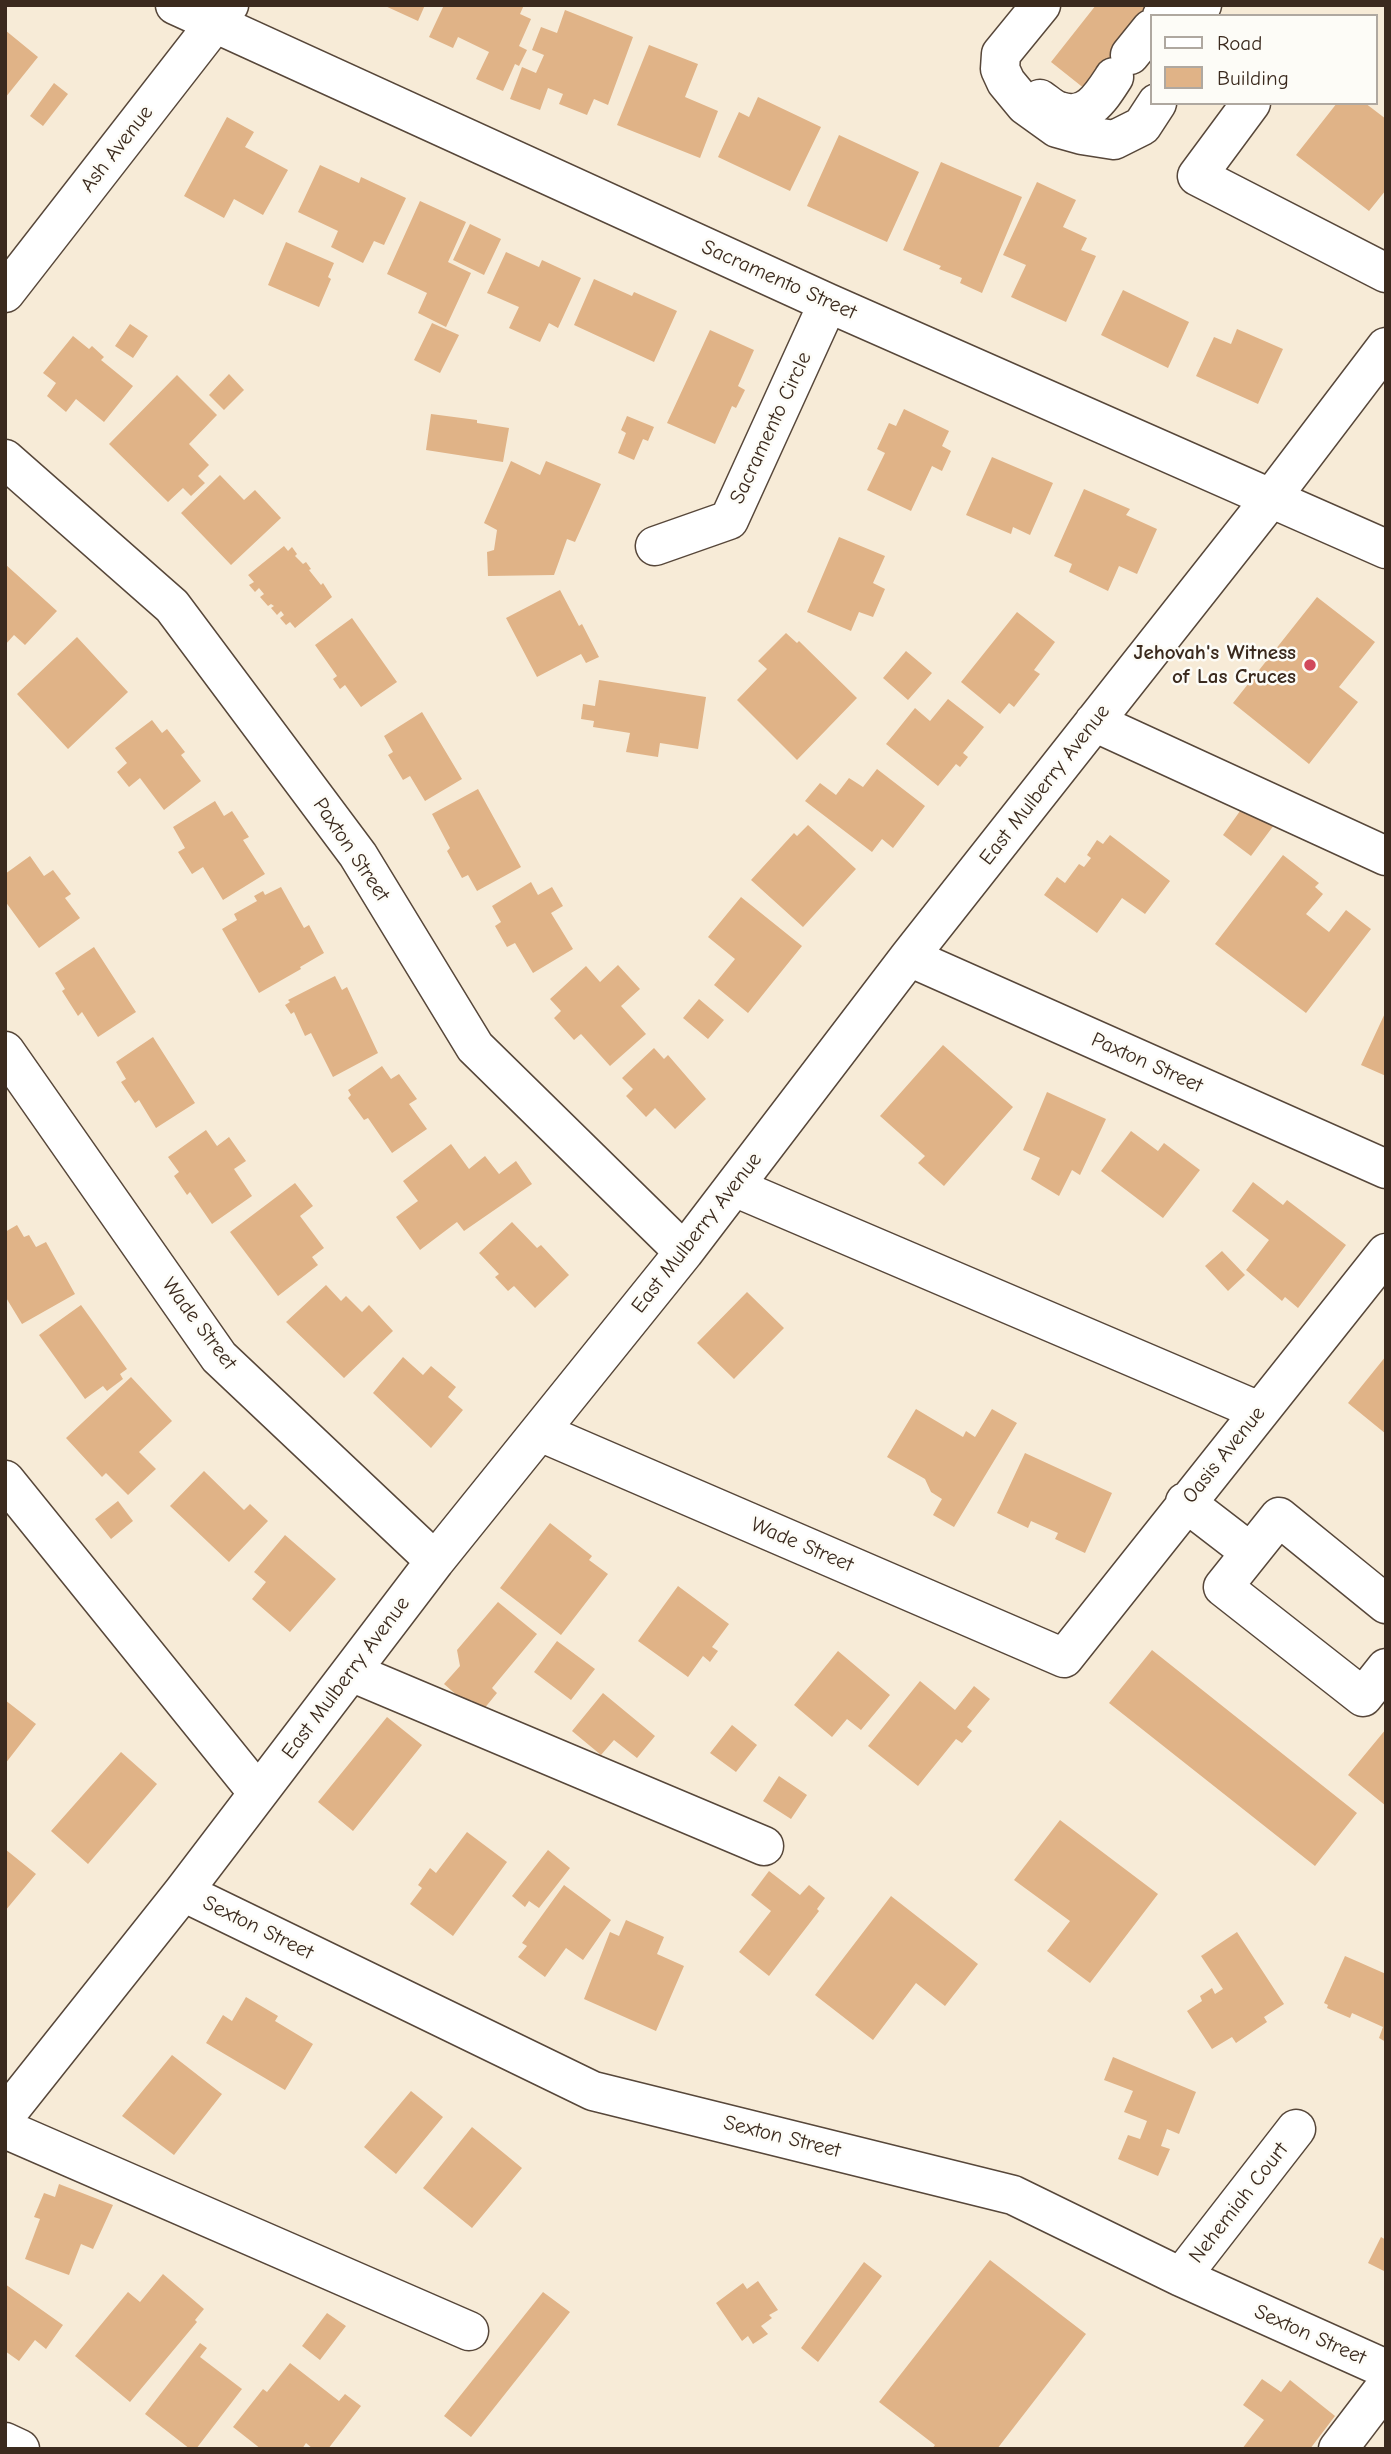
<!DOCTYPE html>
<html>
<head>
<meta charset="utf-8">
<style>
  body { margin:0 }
  #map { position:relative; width:1391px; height:2454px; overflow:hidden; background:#f7ebd7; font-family:"Comic Neue",sans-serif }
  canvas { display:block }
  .frame { position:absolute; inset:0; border:7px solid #3b2a1e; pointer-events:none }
  .legend { position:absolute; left:1150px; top:14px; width:228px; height:91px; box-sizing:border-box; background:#fdfcf7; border:2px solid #afa8a0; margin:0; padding:9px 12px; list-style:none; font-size:21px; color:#3b2a1e }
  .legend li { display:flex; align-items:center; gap:14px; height:35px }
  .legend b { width:35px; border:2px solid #afa8a0 }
</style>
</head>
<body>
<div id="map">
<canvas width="1391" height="2454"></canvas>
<div class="frame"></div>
<ul class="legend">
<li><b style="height:9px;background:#fff"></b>Road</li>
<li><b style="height:19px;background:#e0b387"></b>Building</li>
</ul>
</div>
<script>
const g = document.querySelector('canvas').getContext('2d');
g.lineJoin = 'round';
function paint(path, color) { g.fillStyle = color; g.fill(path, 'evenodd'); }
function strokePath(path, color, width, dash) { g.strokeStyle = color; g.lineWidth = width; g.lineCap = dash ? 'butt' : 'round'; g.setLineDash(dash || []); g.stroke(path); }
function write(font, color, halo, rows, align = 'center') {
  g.font = font + ' "Comic Neue",sans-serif'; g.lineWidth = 5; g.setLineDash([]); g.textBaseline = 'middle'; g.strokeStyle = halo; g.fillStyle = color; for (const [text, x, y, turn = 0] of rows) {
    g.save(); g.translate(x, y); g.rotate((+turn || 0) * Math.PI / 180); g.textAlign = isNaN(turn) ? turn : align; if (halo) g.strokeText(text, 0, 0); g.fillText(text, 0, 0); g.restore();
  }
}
const building = new Path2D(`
  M383,5H425L418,21Z
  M444,5H524L520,14L531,19L519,46L527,50L519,66L515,64L503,91L476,79L489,52L458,37L453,48L429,37Z
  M1096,5H1159L1090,93L1051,62Z
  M565,10L633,37L608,105L594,99L587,115L559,104L563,94L548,88L540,110L510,99L522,67L536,73L544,55L532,50L541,27L557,33Z
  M5,30L38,57L5,98Z
  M649,45L698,64L685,97L718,111L700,158L617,125Z
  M54,83L68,94L43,126L30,116Z
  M758,97L821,127L790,191L718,157L739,112L749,117Z
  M1337,103H1365L1386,119V190L1369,211L1296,155Z
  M227,117L254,132L245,147L288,170L263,215L234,199L224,218L184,196Z
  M839,135L919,172L887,242L807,206Z
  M941,162L1022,197L982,293L960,283L962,278L939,269L941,266L903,250Z
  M320,165L359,183L361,177L406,198L384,245L374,241L363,263L331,247L338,231L298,212Z
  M1037,182L1076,200L1063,227L1087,238L1081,250L1096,256L1066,322L1011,297L1026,265L1003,255Z
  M420,201L466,222L448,262L471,273L446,327L418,313L427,293L387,274Z
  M470,224L501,239L484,275L453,260Z
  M286,242L334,263L328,277L331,279L319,307L268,285Z
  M506,252L539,267L542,260L581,278L558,328L549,323L540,342L509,328L519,307L487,293Z
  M594,279L632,296L634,292L677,311L654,362L574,325Z
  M1123,290L1189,322L1168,368L1101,335Z
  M432,323L459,335L440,373L414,360Z
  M130,324L148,336L133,358L115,346Z
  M1237,329L1283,349L1258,404L1196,376L1214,337L1231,344Z
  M710,330L754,350L738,386L745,390L736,408L732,406L715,444L667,423Z
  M73,336L89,349L92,346L104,357L101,360L133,386L104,422L76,399L66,412L47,396L56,383L43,373Z
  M229,374L244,390L224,410L209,395Z
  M177,375L217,415L189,444L209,465L198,476L205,483L191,496L183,488L168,502L109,444Z
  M904,409L949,431L942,446L951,451L942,471L932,466L911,511L867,490L885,453L877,449L889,423L896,426Z
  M431,414L477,420V423L509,428L503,462L426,450Z
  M627,416L654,427L648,441L643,439L634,460L618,453L626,433L621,430Z
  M992,457L1053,483L1030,535L1013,527L1011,534L966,515Z
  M511,461L540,475L546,461L601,484L575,542L567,539L554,575L488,576L487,552L494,550L497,530L484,523Z
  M220,475L244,500L255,490L281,518L231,565L181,513Z
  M1084,489L1130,509L1126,515L1157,529L1137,574L1119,566L1108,591L1069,572L1072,564L1054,556Z
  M839,537L885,556L873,583L885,589L873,617L859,612L851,631L807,612Z
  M284,546L288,551L292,547L297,554L295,556L303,564L306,562L311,569L309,570L321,585L323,583L332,597L295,628L290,622L286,625L280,618L284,615L281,611L277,615L271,608L274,606L271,604L268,606L260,597L264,594L259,588L255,592L249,585L254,582L248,575Z
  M5,564L57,611L25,645L14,635L5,645Z
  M560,590L579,626L582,624L599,657L586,663L581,654L537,677L506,618Z
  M1317,597L1375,642L1339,687L1358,702L1309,764L1233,703Z
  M1017,612L1055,642L1034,670L1040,674L1014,707L1009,703L1000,714L961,682Z
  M352,618L397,682L361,707L345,685L340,689L333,679L337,676L315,645Z
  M786,633L797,643L799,641L857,698L797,760L737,700L767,669L758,661Z
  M77,637L128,692L68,749L17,694Z
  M906,651L932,673L908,700L883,678Z
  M599,680L706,697L698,749L660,743L658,757L626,752L630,733L593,727L594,721L581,719L583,704L595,706Z
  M948,699L984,727L963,753L968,757L960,767L956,764L938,786L886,744L915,708L930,721Z
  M422,712L462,779L425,801L410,776L403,780L388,755L393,752L384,736Z
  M152,720L162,733L167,729L185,752L181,755L201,781L164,810L140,778L129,787L117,772L127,763L115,748Z
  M877,769L925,806L893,848L882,839L872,852L805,801L820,783L836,795L849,778L863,787Z
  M478,789L521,867L477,891L468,875L462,878L447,851L450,848L432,814Z
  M215,801L224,816L232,811L249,837L243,840L265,874L223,900L203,867L192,874L178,852L185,848L173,827Z
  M1245,804L1274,825L1251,856L1223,835Z
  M808,825L856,869L803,927L751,880L794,833L797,836Z
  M1110,835L1170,881L1145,914L1122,898L1097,933L1044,895L1057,877L1065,883L1079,864L1084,867L1091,858L1087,855L1097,840L1103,844Z
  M1283,855L1319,883L1315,887L1323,894L1306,914L1329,932L1346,910L1371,929L1306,1013L1215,944Z
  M30,856L44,876L53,870L71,894L65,898L80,918L39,948L5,901V874Z
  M531,882L538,895L552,887L563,906L551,913L573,949L533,973L515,943L507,947L495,926L501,922L492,906Z
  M281,887L304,928L309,925L324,953L300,967L301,969L259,993L222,929L237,920L234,914L257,901L254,896L263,891L265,895Z
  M741,897L802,946L748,1013L714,985L735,959L708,937Z
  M94,947L136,1012L98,1037L82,1012L78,1016L62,991L65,989L55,973Z
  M618,965L640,989L621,1006L646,1034L610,1066L581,1034L574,1040L554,1018L561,1011L550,999L586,966L600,982Z
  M335,976L342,990L347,987L378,1053L333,1077L311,1033L305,1036L294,1012L291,1014L285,1005L290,1002L288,1000Z
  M699,999L724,1020L708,1039L683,1018Z
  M1386,1011V1076L1361,1065Z
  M153,1037L195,1103L156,1128L139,1100L135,1103L121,1082L126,1079L116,1062Z
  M943,1045L1013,1107L944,1186L918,1163L925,1156L880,1116Z
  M654,1048L664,1059L668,1055L706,1099L675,1129L655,1108L646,1117L626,1096L633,1089L622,1078Z
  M382,1066L391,1079L399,1074L417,1099L409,1104L427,1129L392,1153L368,1118L364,1120L348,1098L351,1095L348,1090Z
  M1047,1092L1106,1119L1080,1175L1072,1170L1059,1196L1031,1179L1040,1158L1023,1150Z
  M206,1130L217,1146L229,1137L246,1161L234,1169L252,1196L212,1224L190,1192L187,1195L174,1176L179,1172L168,1157Z
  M1131,1131L1158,1151L1164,1143L1200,1170L1163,1218L1101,1171Z
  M451,1144L469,1169L485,1156L499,1174L516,1161L532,1184L464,1231L457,1222L420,1250L396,1217L418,1201L403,1181Z
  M1253,1182L1283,1205L1287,1200L1346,1245L1298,1308L1285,1297L1282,1301L1246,1270L1269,1240L1232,1211Z
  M295,1183L313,1206L300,1216L324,1248L312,1257L318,1265L278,1296L230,1232Z
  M512,1222L537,1248L541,1245L569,1275L535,1308L514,1286L508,1291L495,1277L499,1274L479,1253Z
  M17,1225L24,1237L29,1235L36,1247L46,1242L75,1294L22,1324L5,1296V1232Z
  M1222,1251L1245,1275L1228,1291L1205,1266Z
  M326,1285L341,1301L346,1296L362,1312L369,1305L393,1331L344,1378L286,1322Z
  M747,1292L784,1328L734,1379L697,1343Z
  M81,1305L127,1369L120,1374L123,1379L107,1391L103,1386L85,1399L39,1335Z
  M1386,1356V1434L1348,1403Z
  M403,1357L423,1375L431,1366L456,1387L448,1397L463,1410L431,1448L373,1393Z
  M131,1377L172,1421L139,1452L156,1469L128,1495L106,1473L102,1477L66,1438Z
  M916,1409L963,1437L966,1431L975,1437L992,1409L1017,1423L954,1527L933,1515L942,1499L931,1492L925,1479L887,1457Z
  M1025,1453L1112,1493L1085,1553L1055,1539L1058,1533L1031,1521L1028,1528L997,1513Z
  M204,1471L244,1510L250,1504L268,1521L229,1562L170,1506Z
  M118,1501L133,1521L111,1539L95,1519Z
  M550,1523L592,1556L589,1560L608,1574L561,1635L500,1588Z
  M285,1535L336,1579L290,1632L252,1599L266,1582L254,1572Z
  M678,1586L729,1624L712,1647L718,1651L710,1662L703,1656L688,1677L638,1641Z
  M498,1602L537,1634L492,1688L497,1693L483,1710L471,1700L467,1704L444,1684L460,1666L457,1650Z
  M557,1641L595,1669L571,1700L534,1672Z
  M1152,1650L1357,1813L1315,1866L1109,1703Z
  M838,1651L890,1695L861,1730L847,1719L832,1737L794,1705Z
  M920,1681L955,1710L974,1686L990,1699L967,1727L972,1731L962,1743L956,1739L918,1786L868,1746Z
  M603,1693L655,1736L637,1758L614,1740L601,1755L572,1731Z
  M5,1700L36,1724L5,1764Z
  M387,1717L422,1745L353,1831L318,1802Z
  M732,1725L757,1745L736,1772L710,1753Z
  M1386,1729V1806L1348,1775Z
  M121,1752L157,1784L88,1864L51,1831Z
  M779,1776L807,1795L791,1819L763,1801Z
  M1060,1820L1158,1894L1090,1983L1047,1951L1070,1921L1014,1880Z
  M467,1832L507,1862L453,1936L410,1904L422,1888L418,1885L430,1868L436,1873Z
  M5,1849L36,1874L5,1911Z
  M548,1850L570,1868L539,1908L529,1901L525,1907L512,1896Z
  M769,1871L800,1895L809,1885L825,1898L817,1909L819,1911L769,1976L739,1952L771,1911L751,1895Z
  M564,1885L611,1920L583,1960L566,1948L545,1977L518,1957L527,1946L522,1943Z
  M891,1896L978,1964L945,2006L916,1983L873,2040L815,1995Z
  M626,1920L664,1937L657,1954L684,1966L656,2031L584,1999L610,1932L619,1936Z
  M1237,1932L1284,2004L1264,2017L1267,2022L1236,2043L1232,2037L1212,2049L1187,2011L1202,2001L1200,1996L1212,1988L1215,1994L1223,1989L1201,1956Z
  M1345,1956L1386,1974V2042L1379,2038L1383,2027L1352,2013L1350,2018L1327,2008L1328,2005L1324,2003Z
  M246,1997L278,2016L275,2021L313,2044L285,2090L206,2043L223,2015L232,2021Z
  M172,2055L222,2094L174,2155L122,2116Z
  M1113,2057L1196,2092L1179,2134L1167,2129L1161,2146L1170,2149L1158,2176L1118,2159L1128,2135L1140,2139L1147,2121L1124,2112L1133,2091L1104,2080Z
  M411,2091L443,2117L396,2174L364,2147Z
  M472,2127L522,2168L472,2228L423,2188Z
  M59,2184L113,2205L93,2249L81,2244L69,2275L25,2259L40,2219L34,2217L44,2193L55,2197Z
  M1381,2237L1386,2240V2272L1368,2263Z
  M990,2260L1086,2334L997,2449H932L935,2445L879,2402Z
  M864,2262L882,2276L818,2362L801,2348Z
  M163,2274L204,2309L195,2320L197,2322L130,2402L75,2356L128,2292L140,2302Z
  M758,2281L778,2310L769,2315L772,2318L761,2326L768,2334L753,2344L748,2336L742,2341L716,2303L743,2283L747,2289Z
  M5,2284L63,2325L46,2349L35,2340L19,2361L5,2351Z
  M543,2292L570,2312L471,2437L444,2416Z
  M327,2313L346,2326L320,2360L302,2346Z
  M200,2343L207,2348L200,2357L242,2389L196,2449H190L145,2414Z
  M290,2363L339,2401L345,2394L361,2406L328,2449H313L306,2443L302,2449H261L233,2427L263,2389L267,2392Z
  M1262,2379L1281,2392L1290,2380L1335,2416L1310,2449H1242L1264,2420L1243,2405Z`);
const minor = new Path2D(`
  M175,5L828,303L1386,549
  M1041,5L1001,54L1000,69L1006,82L1025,105L1057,128L1082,135L1114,140L1142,126L1157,103
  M1162,16L1202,5
  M1130,55L1151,29
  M1040,99C1046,103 1052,109 1059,111C1087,121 1101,97 1114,77
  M1251,103L1197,176L1386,273
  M5,293L229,5
  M5,459L172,606L358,855L475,1047L684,1252
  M655,546L729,520L828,303
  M1094,722L1386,856
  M909,957L1386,1169
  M5,1051L219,1357L435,1561
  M734,1187L1259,1411
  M540,1432L1064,1658L1386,1253
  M5,1480L258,1793
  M1185,1502L1250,1552
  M1386,1604L1279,1517L1223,1587L1363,1697L1386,1668
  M351,1672L764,1846
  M183,1892L593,2091L1013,2195L1181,2277L1386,2369
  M5,2116L183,1892L435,1561L684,1252L909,957L1272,497L1386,347
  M5,2129L469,2331
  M1181,2277L1296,2129
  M5,2442L20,2449
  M1338,2449L1386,2386`);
const markers = [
  [1310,665,7,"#d1495b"]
];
const streetNames = [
  ["Ash Avenue",117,149,-52],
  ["Sacramento Street",779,280,24],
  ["Sacramento Circle",771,428,-65],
  ["East Mulberry Avenue",1045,785,-52],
  ["Paxton Street",351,850,56],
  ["Paxton Street",1147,1063,24],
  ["East Mulberry Avenue",697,1233,-52],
  ["Wade Street",199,1324,53],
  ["Oasis Avenue",1224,1455,-51],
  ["Wade Street",802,1545,23],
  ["East Mulberry Avenue",346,1678,-53],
  ["Sexton Street",258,1928,26],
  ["Sexton Street",782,2137,14],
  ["Nehemiah Court",1239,2203,-52],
  ["Sexton Street",1310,2335,24]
];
const poiNames = [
  ["Jehovah's Witness",1296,653],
  ["of Las Cruces",1296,677]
];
paint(building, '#e0b387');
strokePath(minor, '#57473a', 41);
strokePath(minor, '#fff', 38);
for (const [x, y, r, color] of markers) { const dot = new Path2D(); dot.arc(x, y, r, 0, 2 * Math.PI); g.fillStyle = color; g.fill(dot); strokePath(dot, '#fdfcf7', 2.5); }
write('21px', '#3b2a1e', '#fdfcf7', streetNames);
write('bold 21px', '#3b2a1e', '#fdfcf7', poiNames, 'right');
</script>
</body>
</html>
